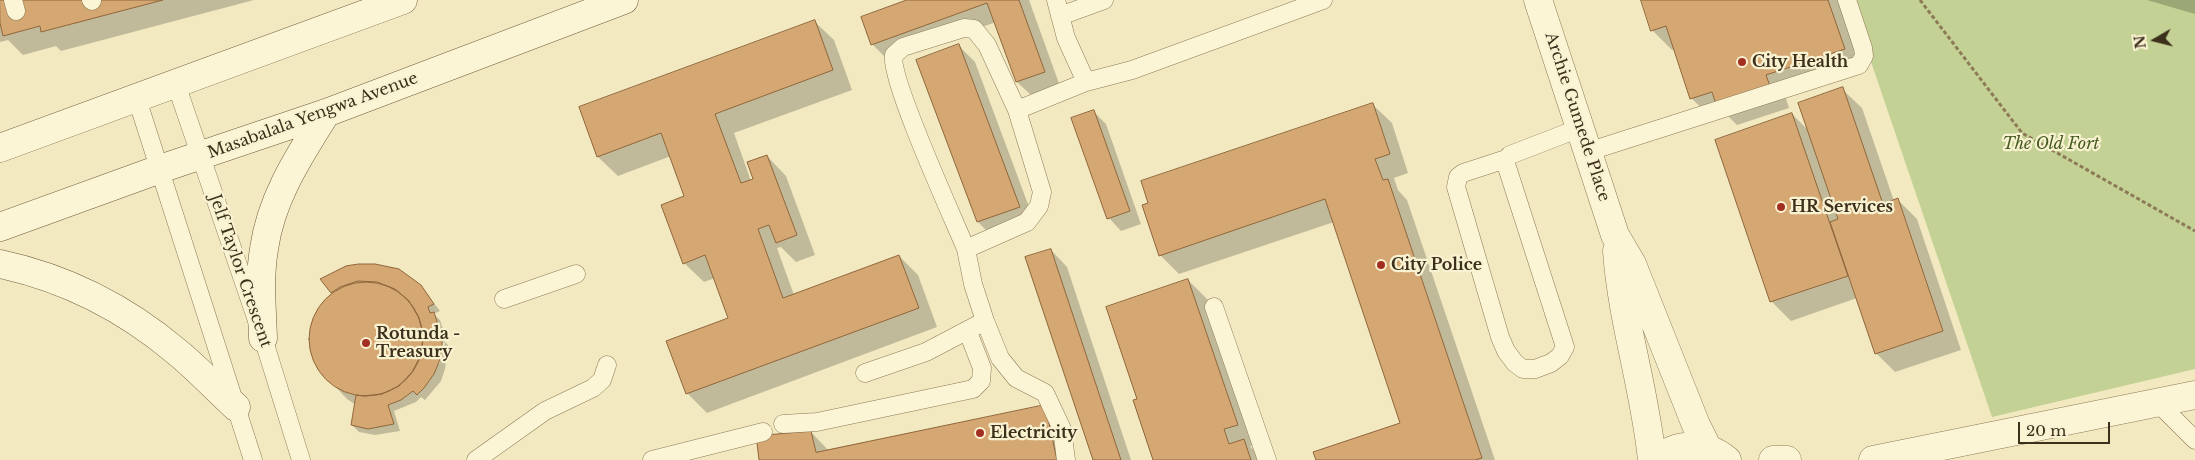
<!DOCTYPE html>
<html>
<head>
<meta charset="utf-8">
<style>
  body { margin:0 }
  #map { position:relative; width:2195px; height:460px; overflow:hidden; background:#f2e9c1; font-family:"Libre Baskerville",serif }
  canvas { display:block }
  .north { position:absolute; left:2130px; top:15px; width:50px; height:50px; -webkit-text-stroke:4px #f9f2d1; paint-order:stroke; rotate:262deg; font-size:14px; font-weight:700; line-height:20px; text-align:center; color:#3c2f1c }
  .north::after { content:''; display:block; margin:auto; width:18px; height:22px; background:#3c2f1c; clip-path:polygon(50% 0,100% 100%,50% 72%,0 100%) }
  .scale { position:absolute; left:2018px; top:422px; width:92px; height:22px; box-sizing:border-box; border:2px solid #3c2f1c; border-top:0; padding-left:6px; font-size:15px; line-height:18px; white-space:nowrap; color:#3c2f1c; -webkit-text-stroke:4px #f9f2d1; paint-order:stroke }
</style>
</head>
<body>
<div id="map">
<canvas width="2195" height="460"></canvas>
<div class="north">N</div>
<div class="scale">20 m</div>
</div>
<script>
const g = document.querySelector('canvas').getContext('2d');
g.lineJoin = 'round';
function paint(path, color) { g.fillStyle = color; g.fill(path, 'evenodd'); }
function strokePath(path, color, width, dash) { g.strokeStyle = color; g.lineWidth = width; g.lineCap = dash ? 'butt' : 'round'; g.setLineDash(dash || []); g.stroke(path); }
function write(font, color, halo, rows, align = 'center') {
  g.font = font + ' "Libre Baskerville",serif'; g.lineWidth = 4.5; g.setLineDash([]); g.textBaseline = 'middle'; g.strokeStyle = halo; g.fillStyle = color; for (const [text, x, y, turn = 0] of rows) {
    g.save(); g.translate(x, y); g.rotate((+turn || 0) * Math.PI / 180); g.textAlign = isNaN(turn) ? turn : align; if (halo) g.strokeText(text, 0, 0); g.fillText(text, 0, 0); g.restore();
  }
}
const green = new Path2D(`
  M1850,0H2195V369L1992,417Z`);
const shadow = new Path2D(`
  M0,0H254L61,51L56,46L23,55L8,40L0,42Z
  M911,0H1029L1061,89L1034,98L1017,82L996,22L889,61L872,44Z
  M1642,0H1840L1863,68L1785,95L1789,108L1737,125L1725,113L1711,117L1691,98L1675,49L1672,50L1652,30Z
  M2147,0H2195V14Z
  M814,21L834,40L852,90L734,133L751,181L755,180L767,156L786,176L815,255L796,262L781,247L777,248L794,295L899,256L918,275L937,327L707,413L687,393L730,319L715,278L704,282L684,263L686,197L671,156L618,176L598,157L580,108Z
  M958,45L975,62L1035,223L995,239L978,222L918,60Z
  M1842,89L1862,108L1894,201L1898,200L1917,219L1961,350L1895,372L1876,353L1857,298L1791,321L1771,301L1792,114L1810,132Z
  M1372,104L1392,123L1408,173L1394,178L1398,190L1407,200L1495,460H1317L1402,423L1334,222L1179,274L1160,255Z
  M1093,111L1106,124L1141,224L1121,231L1109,218Z
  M1051,250L1067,267L1131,460H1094Z
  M347,267L421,286L440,311L433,314L440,320L446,338L442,339L448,345L445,369L441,381L425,400L421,397L416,402L394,411L400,431L375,435L359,432L352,425L356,405L347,399L318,368L311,350L310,332L315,314L326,299L333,294L322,279ZM443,342L445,343L439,365V359Z
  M1188,280L1208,300L1256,444L1250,446L1263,460H1155L1139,400Z
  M1045,406L1072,460H760L811,432L829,451Z`);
const building = new Path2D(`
  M0,0H163L41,32L40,26L3,36L0,23Z
  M907,0H1019L1045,72L1016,82L987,3L871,45L861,17Z
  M1641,0H1828L1845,49L1766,75L1771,89L1717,107L1712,92L1690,99L1666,26L1651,31Z
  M815,20L833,70L715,114L741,183L753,179L747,162L767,155L797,235L776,243L769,225L758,229L783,298L899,255L919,308L686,394L666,341L728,318L705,255L683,264L661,205L684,196L661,133L597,157L579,107Z
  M959,44L1020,207L977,222L916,60Z
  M1843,87L1883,204L1898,198L1943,331L1875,354L1830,222L1838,219L1798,103Z
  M1373,103L1390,154L1375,159L1383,180L1388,179L1482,458L1475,460H1316L1313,452L1400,423L1325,199L1159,256L1142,205L1148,203L1141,181Z
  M1094,110L1130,211L1107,219L1071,118Z
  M1792,113L1848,276L1770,302L1715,140Z
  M1051,249L1121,460H1093L1025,257Z
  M359,264H375L399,269L421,285L434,304L428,307L430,313L434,312L440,331L434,333L435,338L442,337V349L439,362L434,374L424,388L417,395L413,391L401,400L388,405L394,424L368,429L351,425L356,395L363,396L382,394L399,386L412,372L421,355L423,336L419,318L409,301L395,289L377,282L358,281L340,287L331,293L320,279L346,266Z
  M1188,279L1238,425L1224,429L1229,444L1244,439L1251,460H1153L1133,400L1137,399L1106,307Z
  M309 339a57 57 0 1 1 114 0a57 57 0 1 1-114 0Z
  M1045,405L1057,460H759L757,443L766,435L811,431L816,452Z`);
const path = new Path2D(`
  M1920,0L2022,133L2195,231`);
const service = new Path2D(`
  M13,0L16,11
  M91,0L92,1
  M1056,0L1066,38L1086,82L1132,70L1323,0
  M1060,16L1104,0
  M176,84L263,338L301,460
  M137,99L253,460
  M1587,152L1859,65L1864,56L1863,48L1847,0
  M1506,159V164L1565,347L1560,356L1551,363L1535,369H1523L1515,363L1506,351L1500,337L1456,187L1458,177L1463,173L1506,159L1510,155L1580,128
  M966,249C954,220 888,76 894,55L903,47L964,28L974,29L987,45L1017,110
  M504,299L576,274
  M1214,307L1267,460
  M985,321L1000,358L1016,378L1045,393L1062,429L1066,460
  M865,373L926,352L985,321L973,284L966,249L1027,222L1039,206L1042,192L1017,110L1086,82
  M2157,402L2195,440
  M783,424L817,422L973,389L981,381L982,368L968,332
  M476,460L545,411L593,388L602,380L607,365
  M652,460L763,432`);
const minor = new Path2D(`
  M1538,0L1615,235L1632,264L1696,425L1708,449
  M1617,251C1622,322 1645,389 1652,460
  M1656,460C1678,442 1705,442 1727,460
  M1773,460H1787
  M1873,460L2195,395`);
const secondary = new Path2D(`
  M0,148L403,0
  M0,227L160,169L326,113L624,0
  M0,264C65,278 126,309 177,352C198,369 216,389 236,407
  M263,338C262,308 259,278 264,249C271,198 299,156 326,113`);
const markers = [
  [1742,62,5,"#a22f21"],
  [1781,207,5,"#a22f21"],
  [1381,265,5,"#a22f21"],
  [366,343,5,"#a22f21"],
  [980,433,5,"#a22f21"]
];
const poiNames = [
  ["City Health",1752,62],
  ["HR Services",1791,207],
  ["City Police",1391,265],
  ["Rotunda -",376,334],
  ["Treasury",376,352],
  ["Electricity",990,433]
];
const streetNames = [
  ["Masabalala Yengwa Avenue",313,116,-20],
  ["Archie Gumede Place",1577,117,72],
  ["Jelf Taylor Crescent",240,271,71]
];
const parkNames = [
  ["The Old Fort",2051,144]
];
paint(green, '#c3d194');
paint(shadow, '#0003');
paint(building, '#d4a773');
strokePath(building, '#8f663a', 1);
strokePath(service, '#8d7a57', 19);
strokePath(minor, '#8d7a57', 29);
strokePath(secondary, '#6f5b3a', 29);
strokePath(path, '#8d7a57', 3, [4, 2.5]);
strokePath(service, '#fcf5d5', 18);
strokePath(minor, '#fcf5d5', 28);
strokePath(secondary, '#fcf5d5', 28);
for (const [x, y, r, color] of markers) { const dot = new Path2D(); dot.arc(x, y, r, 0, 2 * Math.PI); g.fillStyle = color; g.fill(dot); strokePath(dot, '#f9f2d1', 2); }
write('bold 16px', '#3c2f1c', '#f9f2d1', poiNames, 'left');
write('16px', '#3c2f1c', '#f9f2d1', streetNames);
write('italic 16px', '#455a21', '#f9f2d1', parkNames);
</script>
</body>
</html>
